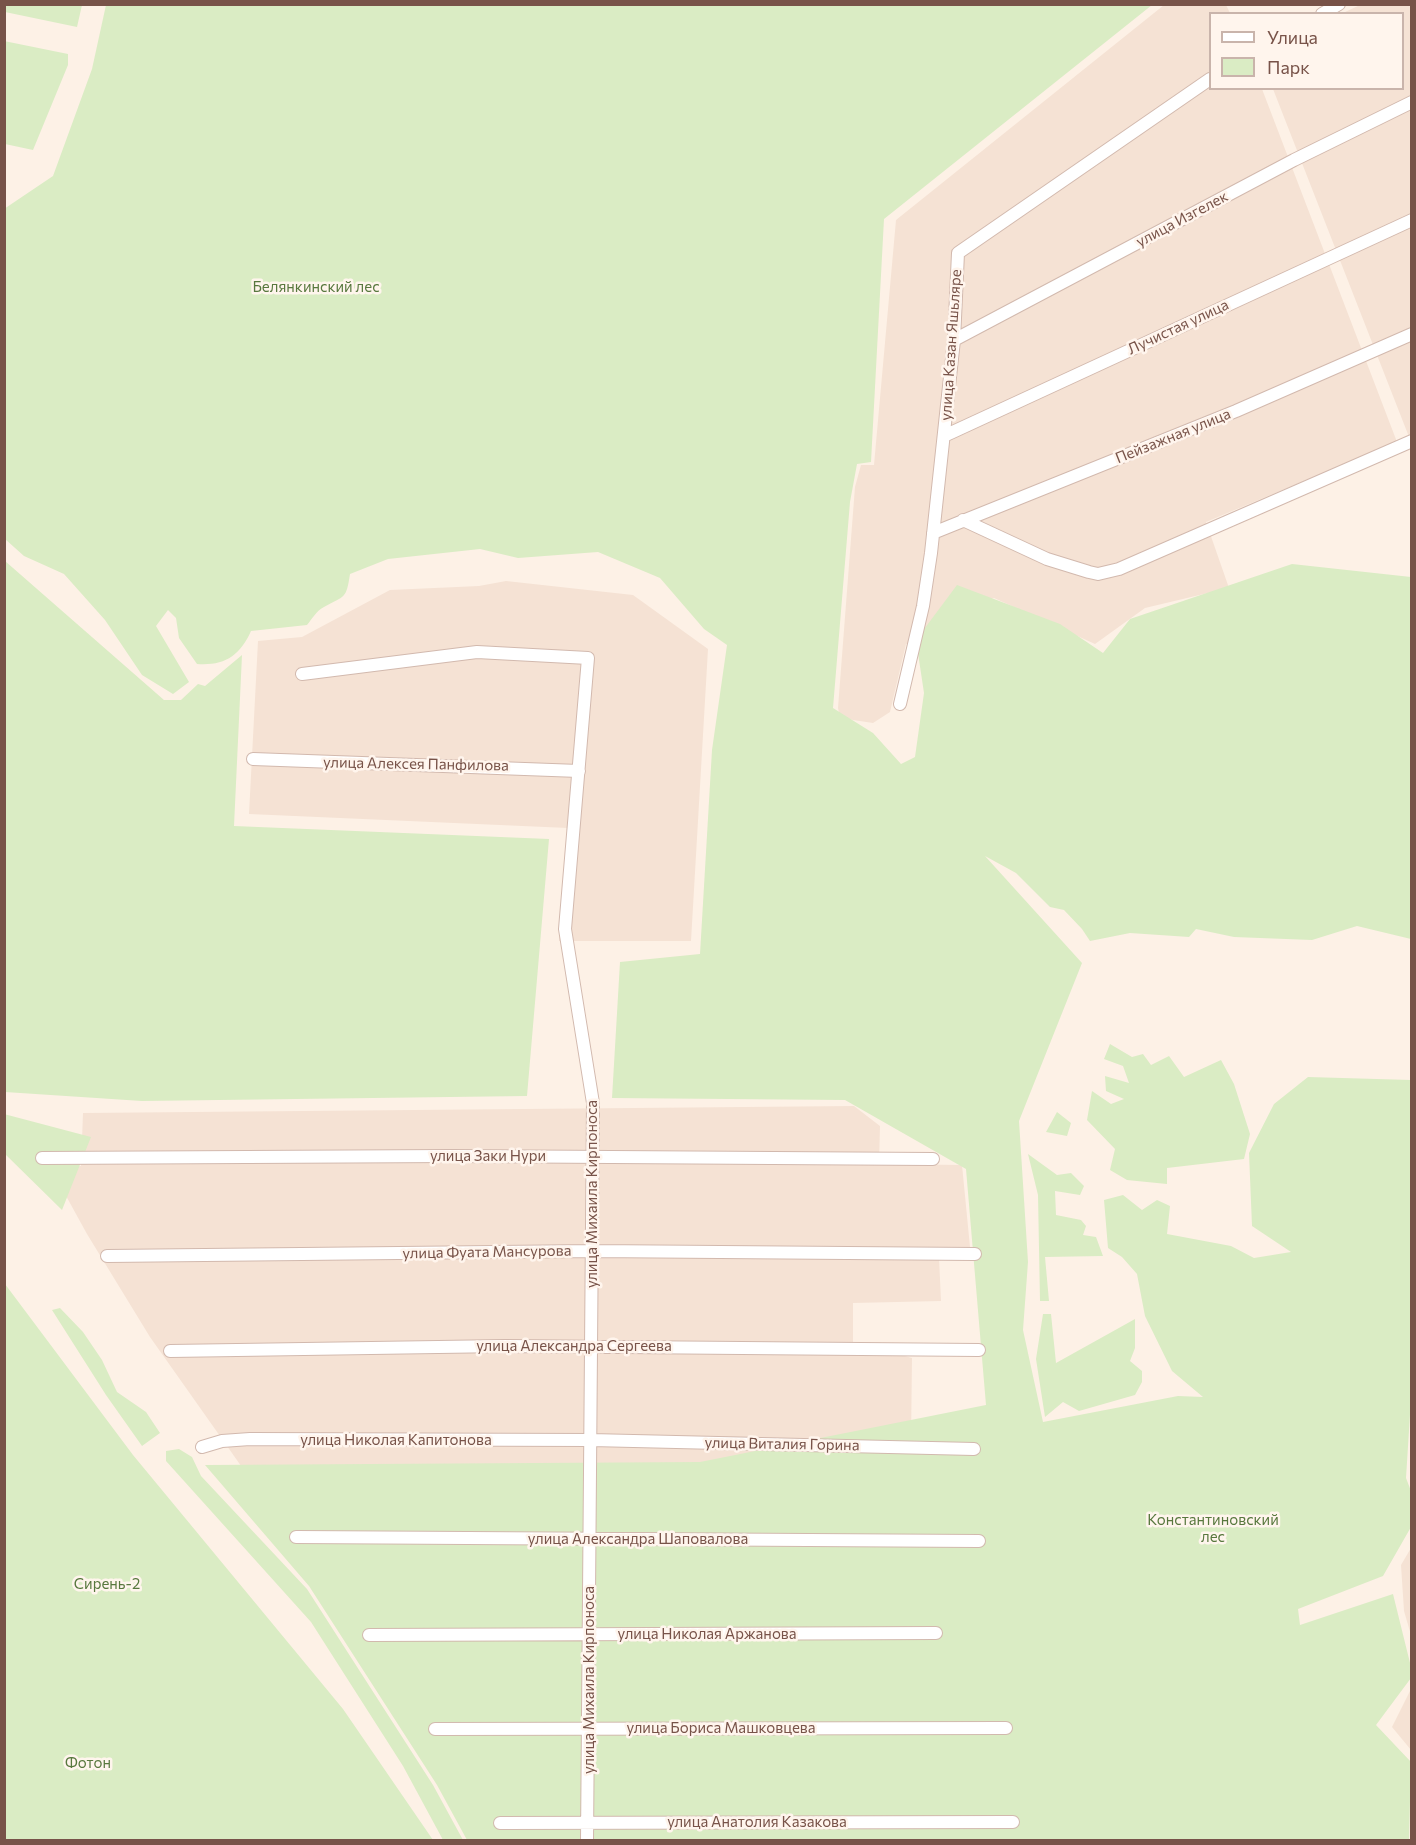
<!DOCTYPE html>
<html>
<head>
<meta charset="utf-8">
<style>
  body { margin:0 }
  #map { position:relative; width:1416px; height:1845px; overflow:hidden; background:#fdf1e6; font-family:Commissioner,sans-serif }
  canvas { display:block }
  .frame { position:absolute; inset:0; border:6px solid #785349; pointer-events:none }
  .legend { position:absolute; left:1209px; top:12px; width:195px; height:78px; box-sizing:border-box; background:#fff5ed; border:2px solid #c9b4ab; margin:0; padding:8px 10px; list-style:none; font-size:18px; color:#785349 }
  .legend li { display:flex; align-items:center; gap:12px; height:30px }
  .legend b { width:30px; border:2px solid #c9b4ab }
</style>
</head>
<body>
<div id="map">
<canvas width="1416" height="1845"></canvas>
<div class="frame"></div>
<ul class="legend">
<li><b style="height:8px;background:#fff"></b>Улица</li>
<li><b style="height:16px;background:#daecc4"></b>Парк</li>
</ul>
</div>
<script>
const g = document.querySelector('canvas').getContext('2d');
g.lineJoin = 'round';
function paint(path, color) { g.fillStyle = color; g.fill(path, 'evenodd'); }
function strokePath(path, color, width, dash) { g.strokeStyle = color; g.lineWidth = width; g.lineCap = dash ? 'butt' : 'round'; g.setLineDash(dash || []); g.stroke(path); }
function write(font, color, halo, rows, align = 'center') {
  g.font = font + ' Commissioner,sans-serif'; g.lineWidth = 5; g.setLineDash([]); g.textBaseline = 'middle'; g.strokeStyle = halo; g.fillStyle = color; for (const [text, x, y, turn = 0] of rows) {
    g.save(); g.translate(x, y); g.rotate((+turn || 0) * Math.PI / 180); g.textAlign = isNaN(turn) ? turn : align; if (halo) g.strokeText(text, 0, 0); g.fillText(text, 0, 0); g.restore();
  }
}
const residential = new Path2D(`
  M1164,5H1226L1230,13L1210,14V88L1262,89L1397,442L1206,522L1229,588L1145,608L1095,644L994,598L958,606L928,647L906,644L890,712L873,723L840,718L838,708L855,487L861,465H874L896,220Z
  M1360,5H1411V442L1273,89L1402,88V14L1343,13Z
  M506,581L633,595L708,649L691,941H559L568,828L249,814L258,641L302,637L390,590L479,586Z
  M854,1106L880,1126L879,1164L962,1165L970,1247L939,1258L941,1301L853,1303V1342L912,1358L911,1440L836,1459L263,1497L150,1337L87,1234L49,1165L81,1166L83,1113Z
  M1411,1548V1635L1404,1611L1401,1565Z
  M1411,1689V1750L1392,1727Z`);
const green = new Path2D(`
  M4,5L5,4L82,5L77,27L5,12Z
  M106,5H1152L884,219L871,462L857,464L850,502L833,708L873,733L901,764L915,757L924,693L916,640L957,585L1060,624L1103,653L1130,619L1292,564L1411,577V939L1357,926L1312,940L1234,937L1196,929L1189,937L1130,933L1090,941L1082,929L1064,910L1050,907L1016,873L985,856L1082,963L1019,1121L1028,1262L1023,1330L1043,1422L1178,1396L1203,1397L1172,1371L1145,1316L1137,1274L1122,1257L1108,1248L1104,1200L1123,1195L1142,1210L1157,1200L1170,1206L1167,1234L1231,1246L1254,1258L1291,1252L1252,1226L1249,1153L1274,1104L1308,1077L1411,1080L1412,1383L1406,1478L1411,1491V1527L1383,1576L1298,1609L1300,1625L1393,1594L1411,1667V1678L1376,1725L1411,1762L1409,1840H467L437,1785L309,1586L205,1465L700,1462L986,1405L966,1169L845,1100L612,1098L620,962L700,954L712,750L727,645L704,629L660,578L598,552L518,558L480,549L388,559L350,574C346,600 345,595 324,607C317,610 312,619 307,625L251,631C240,656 224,666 197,664L179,638L176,618L168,610L156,626L189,682L173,694L142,675L105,620L64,574L24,556L5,539L4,209L53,176L92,69Z
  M4,41L68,54V65L33,150L5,144Z
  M5,561L164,700H181L198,684L205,686L242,655L234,826L549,839L527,1096L142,1101L5,1092Z
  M1110,1044L1132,1057L1143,1054L1151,1065L1169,1056L1184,1077L1221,1060L1234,1084L1250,1134L1244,1159L1167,1168V1184L1127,1180L1110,1170L1115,1149L1087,1120L1092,1091L1111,1104L1124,1099L1106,1091L1105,1076L1129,1083L1123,1066L1104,1059Z
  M1057,1112L1071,1123L1067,1136L1046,1132Z
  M4,1114L91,1137L62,1210L5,1154Z
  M1028,1154L1057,1175L1071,1173L1084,1186L1080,1195L1055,1191L1056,1215L1081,1220L1086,1226L1083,1235L1096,1237L1103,1256L1045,1257L1049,1301H1040L1038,1195Z
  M5,1284L133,1455L343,1709L433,1840H5Z
  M60,1308L83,1332L102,1360L117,1392L146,1412L160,1433L142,1446L106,1395L52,1310Z
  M1043,1314H1051L1056,1363L1135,1319V1348L1130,1361L1142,1371V1382L1135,1395L1079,1411L1063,1402L1045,1417L1036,1359Z
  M179,1449L192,1457L201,1476L307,1589L433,1785L463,1840H443L403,1766L311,1622L166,1461V1451Z`);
const minor = new Path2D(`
  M1322,14L1339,4
  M954,340L1294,160L1412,102
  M944,436L1412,220
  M963,520L1047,559L1089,572L1098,574L1119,569L1412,441
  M933,533L1236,411L1412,334
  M302,674L477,652L588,658L565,929L593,1103L587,1840
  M900,704L923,606L931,553L954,340L958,253L1210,79
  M253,759L579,771
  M42,1158L451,1156L933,1159
  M107,1256L593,1251L975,1254
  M170,1351L505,1346L979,1350
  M202,1447L222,1441L250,1439L591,1440L974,1449
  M296,1537L979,1541
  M369,1635L936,1633
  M435,1729L1006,1728
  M500,1823L1013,1822`);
const streetNames = [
  ["улица Изгелек",1182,219,-28],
  ["Лучистая улица",1178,327,-25],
  ["улица Казан Яшьляре",951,345,-86],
  ["Пейзажная улица",1173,436,-22],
  ["улица Алексея Панфилова",416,764,1],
  ["улица Заки Нури",488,1156],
  ["улица Михаила Кирпоноса",592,1194,-90],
  ["улица Фуата Мансурова",487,1252,-1],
  ["улица Александра Сергеева",574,1346],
  ["улица Николая Капитонова",396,1440],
  ["улица Виталия Горина",782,1444,1],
  ["улица Александра Шаповалова",638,1539],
  ["улица Николая Аржанова",707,1634],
  ["улица Михаила Кирпоноса",589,1680,-90],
  ["улица Бориса Машковцева",721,1728],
  ["улица Анатолия Казакова",757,1822]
];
const parkNames = [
  ["Белянкинский лес",316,287],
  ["Константиновский",1213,1520],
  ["лес",1213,1537],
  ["Сирень-2",107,1584],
  ["Фотон",88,1763]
];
paint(residential, '#f5e2d4');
paint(green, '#daecc4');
strokePath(minor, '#d2b9ae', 14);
strokePath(minor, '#fff', 12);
write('15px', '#785349', '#fff5ed', streetNames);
write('15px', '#58783e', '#fff5ed', parkNames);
</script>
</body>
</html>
